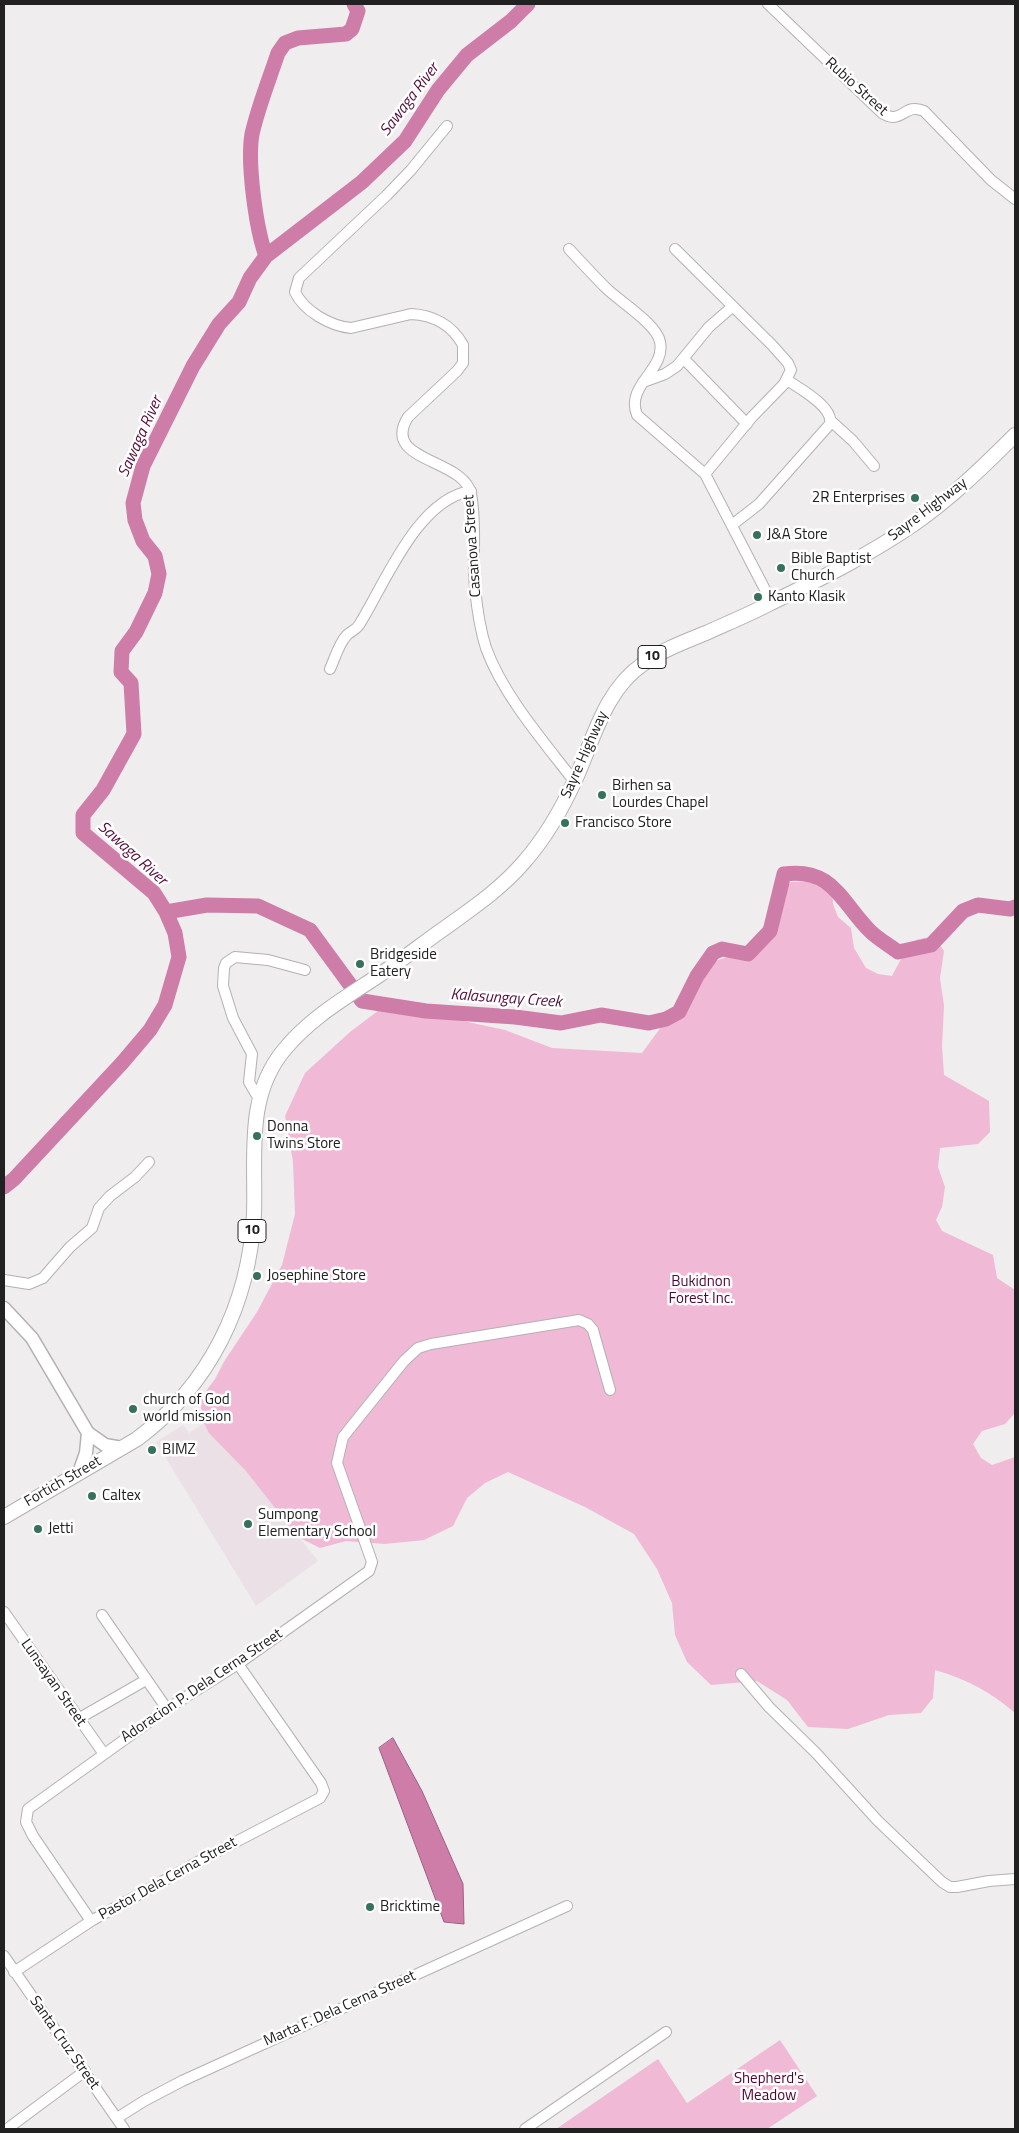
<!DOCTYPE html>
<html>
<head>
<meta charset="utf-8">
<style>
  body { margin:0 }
  #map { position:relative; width:1019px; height:2133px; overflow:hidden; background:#f0edee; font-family:"Titillium Web",sans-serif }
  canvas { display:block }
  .frame { position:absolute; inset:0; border:5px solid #222122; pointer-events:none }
</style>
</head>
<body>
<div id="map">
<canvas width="1019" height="2133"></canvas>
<div class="frame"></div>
</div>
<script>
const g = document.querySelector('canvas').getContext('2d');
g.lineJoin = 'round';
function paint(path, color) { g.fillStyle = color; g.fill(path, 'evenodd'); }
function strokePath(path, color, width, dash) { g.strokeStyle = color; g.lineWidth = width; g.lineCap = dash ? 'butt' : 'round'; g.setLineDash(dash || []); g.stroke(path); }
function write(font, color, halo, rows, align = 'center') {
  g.font = font + ' "Titillium Web",sans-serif'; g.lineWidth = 5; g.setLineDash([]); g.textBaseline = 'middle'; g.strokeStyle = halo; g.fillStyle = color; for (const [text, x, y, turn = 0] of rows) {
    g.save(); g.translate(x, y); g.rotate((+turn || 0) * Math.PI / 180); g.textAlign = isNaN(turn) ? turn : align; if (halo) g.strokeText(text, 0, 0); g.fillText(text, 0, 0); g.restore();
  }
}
const built = new Path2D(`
  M207,1421L318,1561L256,1606L156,1442L183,1425L189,1433Z`);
const green = new Path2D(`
  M817,881L832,888L833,904L838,917L851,928L854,948L866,968L878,974L892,976L910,942C928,936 933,934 944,951L940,978L944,1006L942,1046L944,1075L989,1101L990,1132L978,1144L940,1148L938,1167L945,1187L942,1207L936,1220L942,1231L993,1255L997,1278L1015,1290V1413L1005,1424L982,1431L973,1444L981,1458L992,1465L1015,1457V1713C991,1692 966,1679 935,1670L933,1698L921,1713L889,1715L848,1729L808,1727L787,1700L757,1681L711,1685L687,1662L675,1635L672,1603L657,1569L634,1534L585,1507L508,1472L485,1483L467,1498L453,1526L424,1540L385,1544L346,1541L320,1548L298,1537L246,1471L209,1433L203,1421L200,1399L215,1379L225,1360L257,1312L282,1265L295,1214L293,1162L285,1116L305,1073L350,1032L387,1004L426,1011L463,1021L505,1030L552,1048L642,1053L692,985L713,962L738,953L761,932L773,905L791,882Z
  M780,2040L817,2096L767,2129H556L658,2059L687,2103Z`);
const water = new Path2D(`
  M393,1738L422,1791L463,1884L464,1924L444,1922L379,1748Z`);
const river = new Path2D(`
  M266,256C256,229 247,163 252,134C258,107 269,80 278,53L285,43L298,38L346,34L352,29L358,11L354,4
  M166,912L207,905L258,906L310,930L362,1001L426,1011L515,1017L561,1023L601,1015L649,1023L666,1019L679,1012L697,976L713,953L722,949L748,954L770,931L784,874C833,867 841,902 870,931C878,939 889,945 898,952L931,945L963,911L978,905L1010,909L1015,907
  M4,1187L14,1179L122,1063L150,1030L165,1005L179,957L175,933L166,912L154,893L83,833V815L103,790L134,734L131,683L121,672L122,651L136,632L155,593L159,574L155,556L143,541L135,520L133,503L143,466L193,366L219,324L239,302L250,278L266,256L362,182L405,141L438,90L467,55L511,21L528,4`);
const minor = new Path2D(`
  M768,4L882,113C902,126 904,102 924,111L991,180L1015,199
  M447,126L411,170L387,195L299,278L295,292C304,311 330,326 351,328L411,314C433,315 452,325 463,345V363L457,371L408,417C380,462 464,458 471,494C477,524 472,557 475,588C477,609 480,629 486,648C503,695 544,742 574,781
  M569,249C581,262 593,275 606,288C619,301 657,324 660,342C666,370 625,385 637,415L705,474
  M675,249L772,345L788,363L791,370L784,384L752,417L705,474L772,603
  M684,359L747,424
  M643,382L665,374L677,366L709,327L732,307
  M831,421L853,441L874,466
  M732,525L759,504L830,424C834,407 799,388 787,380
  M330,669C335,658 339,643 347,635C351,631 356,630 359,625C385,584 417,499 471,491
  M259,1099L249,1082L252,1054L233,1018L223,986L224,968L226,963L235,957L268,960L305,970
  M4,1280L29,1284L43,1278L70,1247L92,1228L99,1208L110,1196L135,1177L149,1162
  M4,1612L104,1754
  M102,1615L167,1709
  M741,1674L769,1707L816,1753L878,1821L942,1882L950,1887H957L989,1881L1015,1879
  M78,1719L146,1680
  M91,1921L33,1836L26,1822L28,1809L167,1709L238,1664L369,1571L372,1562L337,1463L343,1437L404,1361L418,1348L431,1344L579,1320L588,1324L593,1330L610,1390
  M4,1956L124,2129
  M14,1972L91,1921L203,1859L320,1798L324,1791L321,1783L238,1664
  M117,2118L144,2101L182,2081L567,1906
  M7,2129L85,2071
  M525,2129L666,2032`);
const major = new Path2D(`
  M4,1308L32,1338L88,1433L105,1445L122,1448
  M79,1473L86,1453L88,1433`);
const highway = new Path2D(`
  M4,1517L137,1439C210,1385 249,1304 254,1214C256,1157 245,1097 284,1050C310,1018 345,998 378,976C400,961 421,945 442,930C471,909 500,890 524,862C546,837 562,809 576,778C594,738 605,690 643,664C662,650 684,642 706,633C728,623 750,614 771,603C820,579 869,555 914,524C951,498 983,467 1015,435`);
const markers = [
  [915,498,5,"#36715b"],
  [757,535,5,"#36715b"],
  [781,568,5,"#36715b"],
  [758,597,5,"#36715b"],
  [602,795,5,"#36715b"],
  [565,823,5,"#36715b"],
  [360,964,5,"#36715b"],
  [257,1136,5,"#36715b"],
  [257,1276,5,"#36715b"],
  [133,1409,5,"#36715b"],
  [152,1450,5,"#36715b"],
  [92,1496,5,"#36715b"],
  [248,1524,5,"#36715b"],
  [38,1529,5,"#36715b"],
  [370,1907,5,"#36715b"]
];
const shields = [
  [652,657,28],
  [252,1231,28]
];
const shieldNames = [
  ["10",652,657],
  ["10",252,1231]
];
const streetNames = [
  ["Rubio Street",856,87,42],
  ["Sayre Highway",928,510,-37],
  ["Casanova Street",473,546,-94],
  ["Sayre Highway",585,755,-66],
  ["Fortich Street",63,1482,-30],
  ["Lunsayan Street",53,1683,55],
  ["Adoracion P. Dela Cerna Street",202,1686,-34],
  ["Pastor Dela Cerna Street",168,1879,-29],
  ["Marta F. Dela Cerna Street",340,2009,-24],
  ["Santa Cruz Street",64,2043,55]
];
const poiNames = [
  ["2R Enterprises",905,498,"right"],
  ["J&A Store",767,535],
  ["Bible Baptist",791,559],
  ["Church",791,576],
  ["Kanto Klasik",768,597],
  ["Birhen sa",612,786],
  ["Lourdes Chapel",612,803],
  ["Francisco Store",575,823],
  ["Bridgeside",370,955],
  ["Eatery",370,972],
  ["Donna",267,1127],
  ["Twins Store",267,1144],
  ["Josephine Store",267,1276],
  ["church of God",143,1400],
  ["world mission",143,1417],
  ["BIMZ",162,1450],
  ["Caltex",102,1496],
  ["Sumpong",258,1515],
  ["Elementary School",258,1532],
  ["Jetti",48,1529],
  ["Bricktime",380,1907]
];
const parkNames = [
  ["Bukidnon",701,1282],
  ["Forest Inc.",701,1299],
  ["Shepherd's",769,2079],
  ["Meadow",769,2096]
];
const waterNames = [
  ["Sawaga River",410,100,-53],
  ["Sawaga River",141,437,-66],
  ["Sawaga River",132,854,42],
  ["Kalasungay Creek",506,999,4]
];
paint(built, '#ebe0e5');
paint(green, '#f0b9d5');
paint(water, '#cd7da8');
strokePath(water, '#9a6180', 1);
strokePath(river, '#cd7da8', 15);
strokePath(minor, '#b4b1b3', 12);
strokePath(major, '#b4b1b3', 15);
strokePath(highway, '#b4b1b3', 16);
strokePath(minor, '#fff', 10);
strokePath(major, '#fff', 12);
strokePath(highway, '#fff', 14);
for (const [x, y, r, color] of markers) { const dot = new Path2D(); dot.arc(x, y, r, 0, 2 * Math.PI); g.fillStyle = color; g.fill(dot); strokePath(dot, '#fff', 2); }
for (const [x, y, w] of shields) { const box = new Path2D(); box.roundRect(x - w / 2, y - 11.5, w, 23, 4); g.fillStyle = '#fff'; g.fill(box); strokePath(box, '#222122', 1); }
write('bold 14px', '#222122', null, shieldNames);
write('15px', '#222122', '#fff', streetNames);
write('15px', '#222122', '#fff', poiNames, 'left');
write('15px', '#500637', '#fff', parkNames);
write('italic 16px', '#550d3b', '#fff', waterNames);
</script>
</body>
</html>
